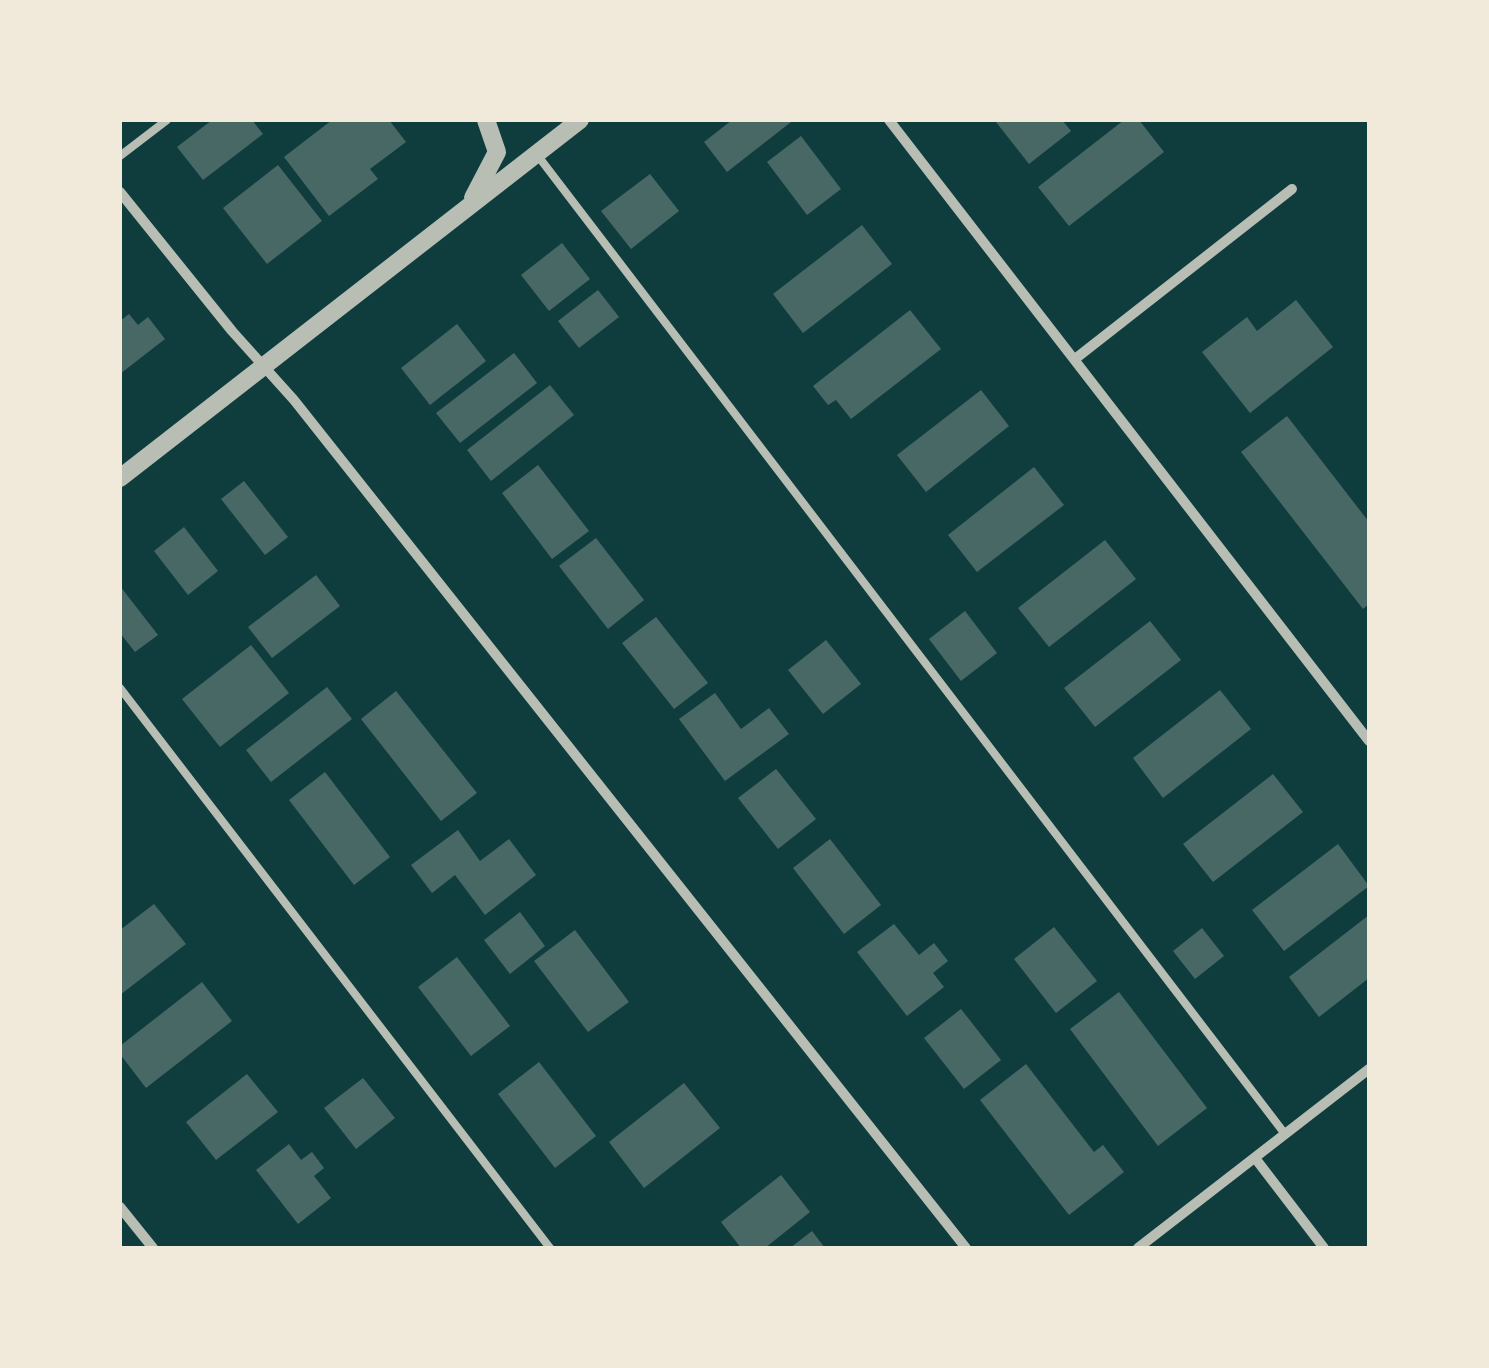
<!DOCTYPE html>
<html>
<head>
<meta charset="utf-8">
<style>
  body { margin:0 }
  #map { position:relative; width:1489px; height:1368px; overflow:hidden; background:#0f3d3e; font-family:Manrope,sans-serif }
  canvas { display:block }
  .frame { position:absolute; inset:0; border:122px solid #f1e9da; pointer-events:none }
</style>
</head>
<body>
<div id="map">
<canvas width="1489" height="1368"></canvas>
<div class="frame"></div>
</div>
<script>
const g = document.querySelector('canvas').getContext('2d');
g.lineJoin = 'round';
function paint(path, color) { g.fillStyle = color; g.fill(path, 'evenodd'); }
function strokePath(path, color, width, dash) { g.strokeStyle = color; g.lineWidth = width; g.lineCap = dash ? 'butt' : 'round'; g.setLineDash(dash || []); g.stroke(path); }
const building = new Path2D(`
  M212,120H252L263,134L203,180L177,147Z
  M332,120H389L406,142L370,169L378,179L329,216L284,157Z
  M732,120H789L791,122L727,172L704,142Z
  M998,120H1062L1071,131L1029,164L996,122Z
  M1124,120H1139L1164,152L1069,226L1038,187Z
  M801,136L841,189L807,215L767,162Z
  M278,165L322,221L267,264L223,208Z
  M650,174L679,211L631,249L601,211Z
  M862,225L892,264L803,333L773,294Z
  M562,243L590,279L549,311L521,275Z
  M598,290L619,317L579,348L558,321Z
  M1296,300L1333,347L1250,413L1202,352L1247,317L1257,331Z
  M910,310L941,349L851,419L836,400L828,405L813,386Z
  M129,314L138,325L148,317L165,339L120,374V321Z
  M457,324L486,361L430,405L401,368Z
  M514,353L537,383L460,443L436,413Z
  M550,385L574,415L491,481L467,450Z
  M981,390L1009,426L926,492L897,455Z
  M1287,416L1369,522V604L1363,609L1241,452Z
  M538,465L589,531L552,559L502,493Z
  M1034,467L1064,505L977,572L948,535Z
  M244,481L288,537L265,555L221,499Z
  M184,527L218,571L188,595L154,551Z
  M596,538L644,600L608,629L559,566Z
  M1105,540L1136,579L1049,647L1018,608Z
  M316,575L340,606L272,658L248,627Z
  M120,586L158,635L135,652L120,633Z
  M965,611L997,653L961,681L929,639Z
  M656,617L708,683L674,709L622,643Z
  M1150,621L1181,660L1095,727L1064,688Z
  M826,640L861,684L823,714L788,670Z
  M251,645L289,693L220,747L182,699Z
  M327,687L352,719L271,782L246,750Z
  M1220,690L1251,729L1163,798L1133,758Z
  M396,691L477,793L441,821L361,719Z
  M715,693L741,729L769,708L789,734L725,781L679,719Z
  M776,769L816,819L778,849L738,798Z
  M325,772L390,857L354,885L289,800Z
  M1273,774L1303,812L1213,882L1183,844Z
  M458,830L480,861L509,839L536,875L485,915L455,875L432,893L411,865Z
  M830,839L881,905L844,934L793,868Z
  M1338,844L1369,886L1284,951L1252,910Z
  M154,904L186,944L120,995V930Z
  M520,912L545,946L510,974L484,940Z
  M1369,915V978L1319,1017L1289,977Z
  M894,924L919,955L934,943L948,961L933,973L944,987L907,1016L857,952Z
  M1054,927L1097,981L1056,1013L1014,959Z
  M1202,928L1224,956L1195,979L1173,951Z
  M575,930L629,1002L588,1032L534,961Z
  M457,957L510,1026L471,1056L418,987Z
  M202,982L232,1021L146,1088L120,1054V1046Z
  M1119,992L1207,1108L1158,1146L1070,1029Z
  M961,1009L1001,1060L964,1089L924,1038Z
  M539,1062L596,1136L555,1168L498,1094Z
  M1026,1064L1094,1152L1103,1145L1124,1172L1069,1215L980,1100Z
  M247,1074L278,1112L216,1160L186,1122Z
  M363,1078L395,1118L356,1149L324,1108Z
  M684,1083L720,1128L644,1188L609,1142Z
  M289,1144L301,1160L312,1152L324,1168L314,1176L331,1198L298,1224L256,1170Z
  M781,1175L810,1212L765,1248H741L721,1222Z
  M812,1231L825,1248H790Z`);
const service = new Path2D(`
  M120,156L167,120
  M538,156L1285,1134
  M120,688L550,1248`);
const minor = new Path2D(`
  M889,120L1369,741
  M120,192L232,331L294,400L966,1248
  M1075,359L1292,189
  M1255,1158L1324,1248
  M120,1207L153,1248
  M1138,1248L1369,1069`);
const tertiary = new Path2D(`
  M473,198L497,152L486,120
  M120,478L580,120`);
paint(building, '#486865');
strokePath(service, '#b8beb3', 8);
strokePath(minor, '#b8beb3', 10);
strokePath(tertiary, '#b8beb3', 18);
</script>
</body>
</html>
